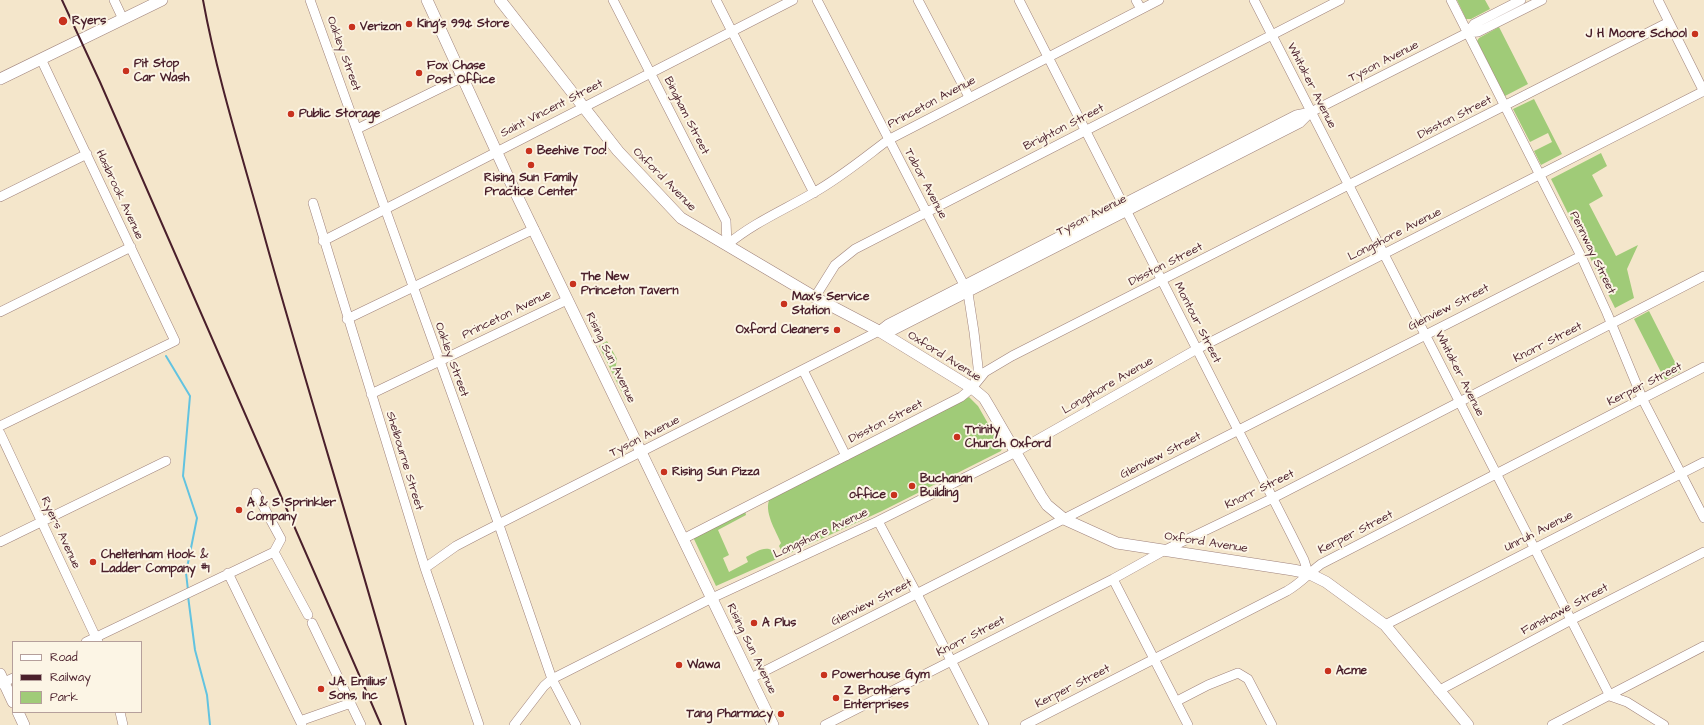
<!DOCTYPE html>
<html>
<head>
<meta charset="utf-8">
<style>
  body { margin:0 }
  #map { position:relative; width:1704px; height:725px; overflow:hidden; background:#f4e6cb; font-family:"Architects Daughter",sans-serif }
  canvas { display:block }
  .legend { position:absolute; left:12px; top:641px; width:130px; height:72px; box-sizing:border-box; background:#fcf5e5; border:1px solid #b59f9b; margin:0; padding:5px 7px; list-style:none; font-size:12px; color:#4a1f2b }
  .legend li { display:flex; align-items:center; gap:8px; height:20px }
  .legend b { width:20px; border:1px solid #b59f9b }
</style>
</head>
<body>
<div id="map">
<canvas width="1704" height="725"></canvas>
<ul class="legend">
<li><b style="height:5px;background:#fff"></b>Road</li>
<li><b style="height:5px;background:#4a1f2b"></b>Railway</li>
<li><b style="height:11px;background:#a0cb78"></b>Park</li>
</ul>
</div>
<script>
const g = document.querySelector('canvas').getContext('2d');
g.lineJoin = 'round';
function paint(path, color) { g.fillStyle = color; g.fill(path, 'evenodd'); }
function strokePath(path, color, width, dash) { g.strokeStyle = color; g.lineWidth = width; g.lineCap = dash ? 'butt' : 'round'; g.setLineDash(dash || []); g.stroke(path); }
function write(font, color, halo, rows, align = 'center') {
  g.font = font + ' "Architects Daughter",sans-serif'; g.lineWidth = 4; g.setLineDash([]); g.textBaseline = 'middle'; g.strokeStyle = halo; g.fillStyle = color; for (const [text, x, y, turn = 0] of rows) {
    g.save(); g.translate(x, y); g.rotate((+turn || 0) * Math.PI / 180); g.textAlign = isNaN(turn) ? turn : align; if (halo) g.strokeText(text, 0, 0); g.fillText(text, 0, 0); g.restore();
  }
}
const green = new Path2D(`
  M1457,0H1485L1490,9L1471,19H1466Z
  M1499,27L1528,84L1505,96L1477,41L1479,38Z
  M1534,99L1562,154L1541,165L1534,151L1552,142L1548,133L1530,142L1513,109Z
  M1601,153L1607,166L1592,175L1603,196L1589,204L1616,256L1638,245L1627,269L1634,298L1615,308L1551,179Z
  M1649,311L1680,372L1665,380L1634,319Z
  M607,341L617,359L615,371L629,398L626,401L599,346Z
  M969,397L978,406L1002,448L1001,451L882,511L784,556L779,546L781,543C776,531 763,511 770,498Z
  M745,511L746,515L718,530L729,555L723,558L729,572L748,562L746,557C759,550 770,542 779,558L716,586L693,537Z`);
const stream = new Path2D(`
  M166,356L190,396L183,476L197,518L186,573L188,590
  M188,596L195,650L207,695L210,725`);
const minor = new Path2D(`
  M114,0L123,19
  M310,0L499,525L552,679L576,725
  M613,0L726,221L727,245
  M716,0L814,193
  M817,0L964,285L968,293L974,332L978,367V375L975,381
  M918,0L969,97
  M1019,0L1290,532L1304,560L1308,573
  M1136,0L1141,9
  M1254,0L1610,696
  M1451,0L1581,256L1607,313L1643,400L1704,518
  M1658,0L1704,92
  M1467,33L1474,24L1521,0
  M357,129L463,77
  M0,197L87,154
  M313,203L425,568L479,725
  M323,241L793,0
  M727,245C753,223 784,210 813,193C840,178 864,158 888,140L1159,0
  M815,297L835,265L855,249L1340,0
  M0,312L131,247
  M347,319L534,229
  M879,331L894,330L1300,123L1311,112
  M803,370L846,456
  M371,394L567,300
  M0,426L175,341L41,59
  M0,433L98,642
  M878,521L917,594L984,725
  M683,539L961,397L972,388L985,372L1012,356L1669,22
  M0,542L166,461
  M274,552L308,615
  M425,568L456,546L477,535L879,331L888,324L1296,115L1311,112L1467,33L1478,32L1542,0
  M228,573L302,725
  M1113,579L1188,725
  M312,623L361,725
  M1385,625L1704,462
  M86,642L274,552L281,539L256,493
  M751,678L1581,256
  M0,684L13,678
  M1438,691L1571,620L1704,552
  M1610,696L1627,702L1664,725
  M1177,701L1208,685L1238,673L1248,679L1272,725
  M120,712L123,725
  M300,721L351,703
  M514,725L544,686L552,679L712,598L878,521L1014,453L1197,349L1704,91
  M825,725L1113,579L1165,550L1273,498L1704,276
  M1025,725L1287,591C1301,583 1309,573 1321,564L1704,367
  M1552,725L1704,646`);
const major = new Path2D(`
  M427,0L509,179L773,725
  M500,0L618,151L681,218L818,299L879,331L972,388L984,398L990,408L1041,496L1047,505L1064,519L1117,543L1293,570L1308,573L1326,582L1385,625L1468,725
  M0,79L162,0
  M0,674L13,702
  M18,712L24,725`);
const rail = new Path2D(`
  M62,0L100,82L381,725
  M203,0C218,82 244,161 266,242C311,403 362,563 406,725`);
const markers = [
  [63,21,5,"#c8321e"],
  [409,24,4,"#c8321e"],
  [352,27,4,"#c8321e"],
  [1695,34,4,"#c8321e"],
  [126,71,4,"#c8321e"],
  [419,73,4,"#c8321e"],
  [291,114,4,"#c8321e"],
  [529,151,4,"#c8321e"],
  [531,165,4,"#c8321e"],
  [573,284,4,"#c8321e"],
  [784,304,4,"#c8321e"],
  [837,330,4,"#c8321e"],
  [957,437,4,"#c8321e"],
  [664,472,4,"#c8321e"],
  [912,486,4,"#c8321e"],
  [894,495,4,"#c8321e"],
  [239,510,4,"#c8321e"],
  [93,562,4,"#c8321e"],
  [754,623,4,"#c8321e"],
  [679,665,4,"#c8321e"],
  [1328,671,4,"#c8321e"],
  [824,675,4,"#c8321e"],
  [321,689,4,"#c8321e"],
  [836,698,4,"#c8321e"],
  [781,714,4,"#c8321e"]
];
const poiNames = [
  ["Ryers",72,21],
  ["King's 99¢ Store",417,24],
  ["Verizon",360,27],
  ["J H Moore School",1687,34,"right"],
  ["Pit Stop",134,64],
  ["Car Wash",134,78],
  ["Fox Chase",427,66],
  ["Post Office",427,80],
  ["Public Storage",299,114],
  ["Beehive Too!",537,151],
  ["Rising Sun Family",531,178,"center"],
  ["Practice Center",531,192,"center"],
  ["The New",581,277],
  ["Princeton Tavern",581,291],
  ["Max's Service",792,297],
  ["Station",792,311],
  ["Oxford Cleaners",829,330,"right"],
  ["Trinity",965,430],
  ["Church Oxford",965,444],
  ["Rising Sun Pizza",672,472],
  ["Buchanan",920,479],
  ["Building",920,493],
  ["office",886,495,"right"],
  ["A & S Sprinkler",247,503],
  ["Company",247,517],
  ["Cheltenham Hook &",101,555],
  ["Ladder Company #1",101,569],
  ["A Plus",762,623],
  ["Wawa",687,665],
  ["Acme",1336,671],
  ["Powerhouse Gym",832,675],
  ["J.A. Emilius'",329,682],
  ["Sons, Inc",329,696],
  ["Z Brothers",844,691],
  ["Enterprises",844,705],
  ["Tang Pharmacy",773,714,"right"]
];
const streetNames = [
  ["Oakley Street",343,54,70],
  ["Tyson Avenue",1384,62,-27],
  ["Whitaker Avenue",1311,86,63],
  ["Princeton Avenue",932,103,-28],
  ["Saint Vincent Street",552,109,-27],
  ["Bingham Street",686,116,63],
  ["Disston Street",1455,118,-27],
  ["Brighton Street",1064,128,-27],
  ["Oxford Avenue",664,180,45],
  ["Tabor Avenue",925,184,62],
  ["Hasbrook Avenue",119,195,65],
  ["Tyson Avenue",1092,216,-27],
  ["Longshore Avenue",1395,235,-27],
  ["Pennway Street",1592,253,64],
  ["Disston Street",1166,265,-27],
  ["Glenview Street",1449,308,-27],
  ["Princeton Avenue",507,315,-26],
  ["Montour Street",1197,323,63],
  ["Knorr Street",1548,343,-27],
  ["Oxford Avenue",944,357,32],
  ["Rising Sun Avenue",610,358,64],
  ["Oakley Street",451,360,70],
  ["Whitaker Avenue",1459,374,63],
  ["Kerper Street",1645,385,-27],
  ["Longshore Avenue",1108,386,-30],
  ["Disston Street",886,422,-27],
  ["Tyson Avenue",645,437,-27],
  ["Glenview Street",1161,456,-27],
  ["Shelbourne Street",404,461,73],
  ["Knorr Street",1260,490,-26],
  ["Unruh Avenue",1539,532,-27],
  ["Ryers Avenue",60,533,65],
  ["Kerper Street",1356,533,-27],
  ["Longshore Avenue",821,534,-25],
  ["Oxford Avenue",1206,543,9],
  ["Glenview Street",872,603,-27],
  ["Fanshawe Street",1565,610,-28],
  ["Knorr Street",971,637,-27],
  ["Rising Sun Avenue",751,649,64],
  ["Kerper Street",1073,687,-27]
];
paint(green, '#a0cb78');
strokePath(stream, '#62c3e0', 2);
strokePath(minor, '#9f827b', 10);
strokePath(major, '#9f827b', 12);
strokePath(minor, '#fff', 9);
strokePath(major, '#fff', 11);
strokePath(rail, '#4a1f2b', 2);
for (const [x, y, r, color] of markers) { const dot = new Path2D(); dot.arc(x, y, r, 0, 2 * Math.PI); g.fillStyle = color; g.fill(dot); strokePath(dot, '#fcf5e5', 1.5); }
write('bold 12px', '#4a1f2b', '#fcf5e5', poiNames, 'left');
write('12px', '#4a1f2b', '#fcf5e5', streetNames);
</script>
</body>
</html>
